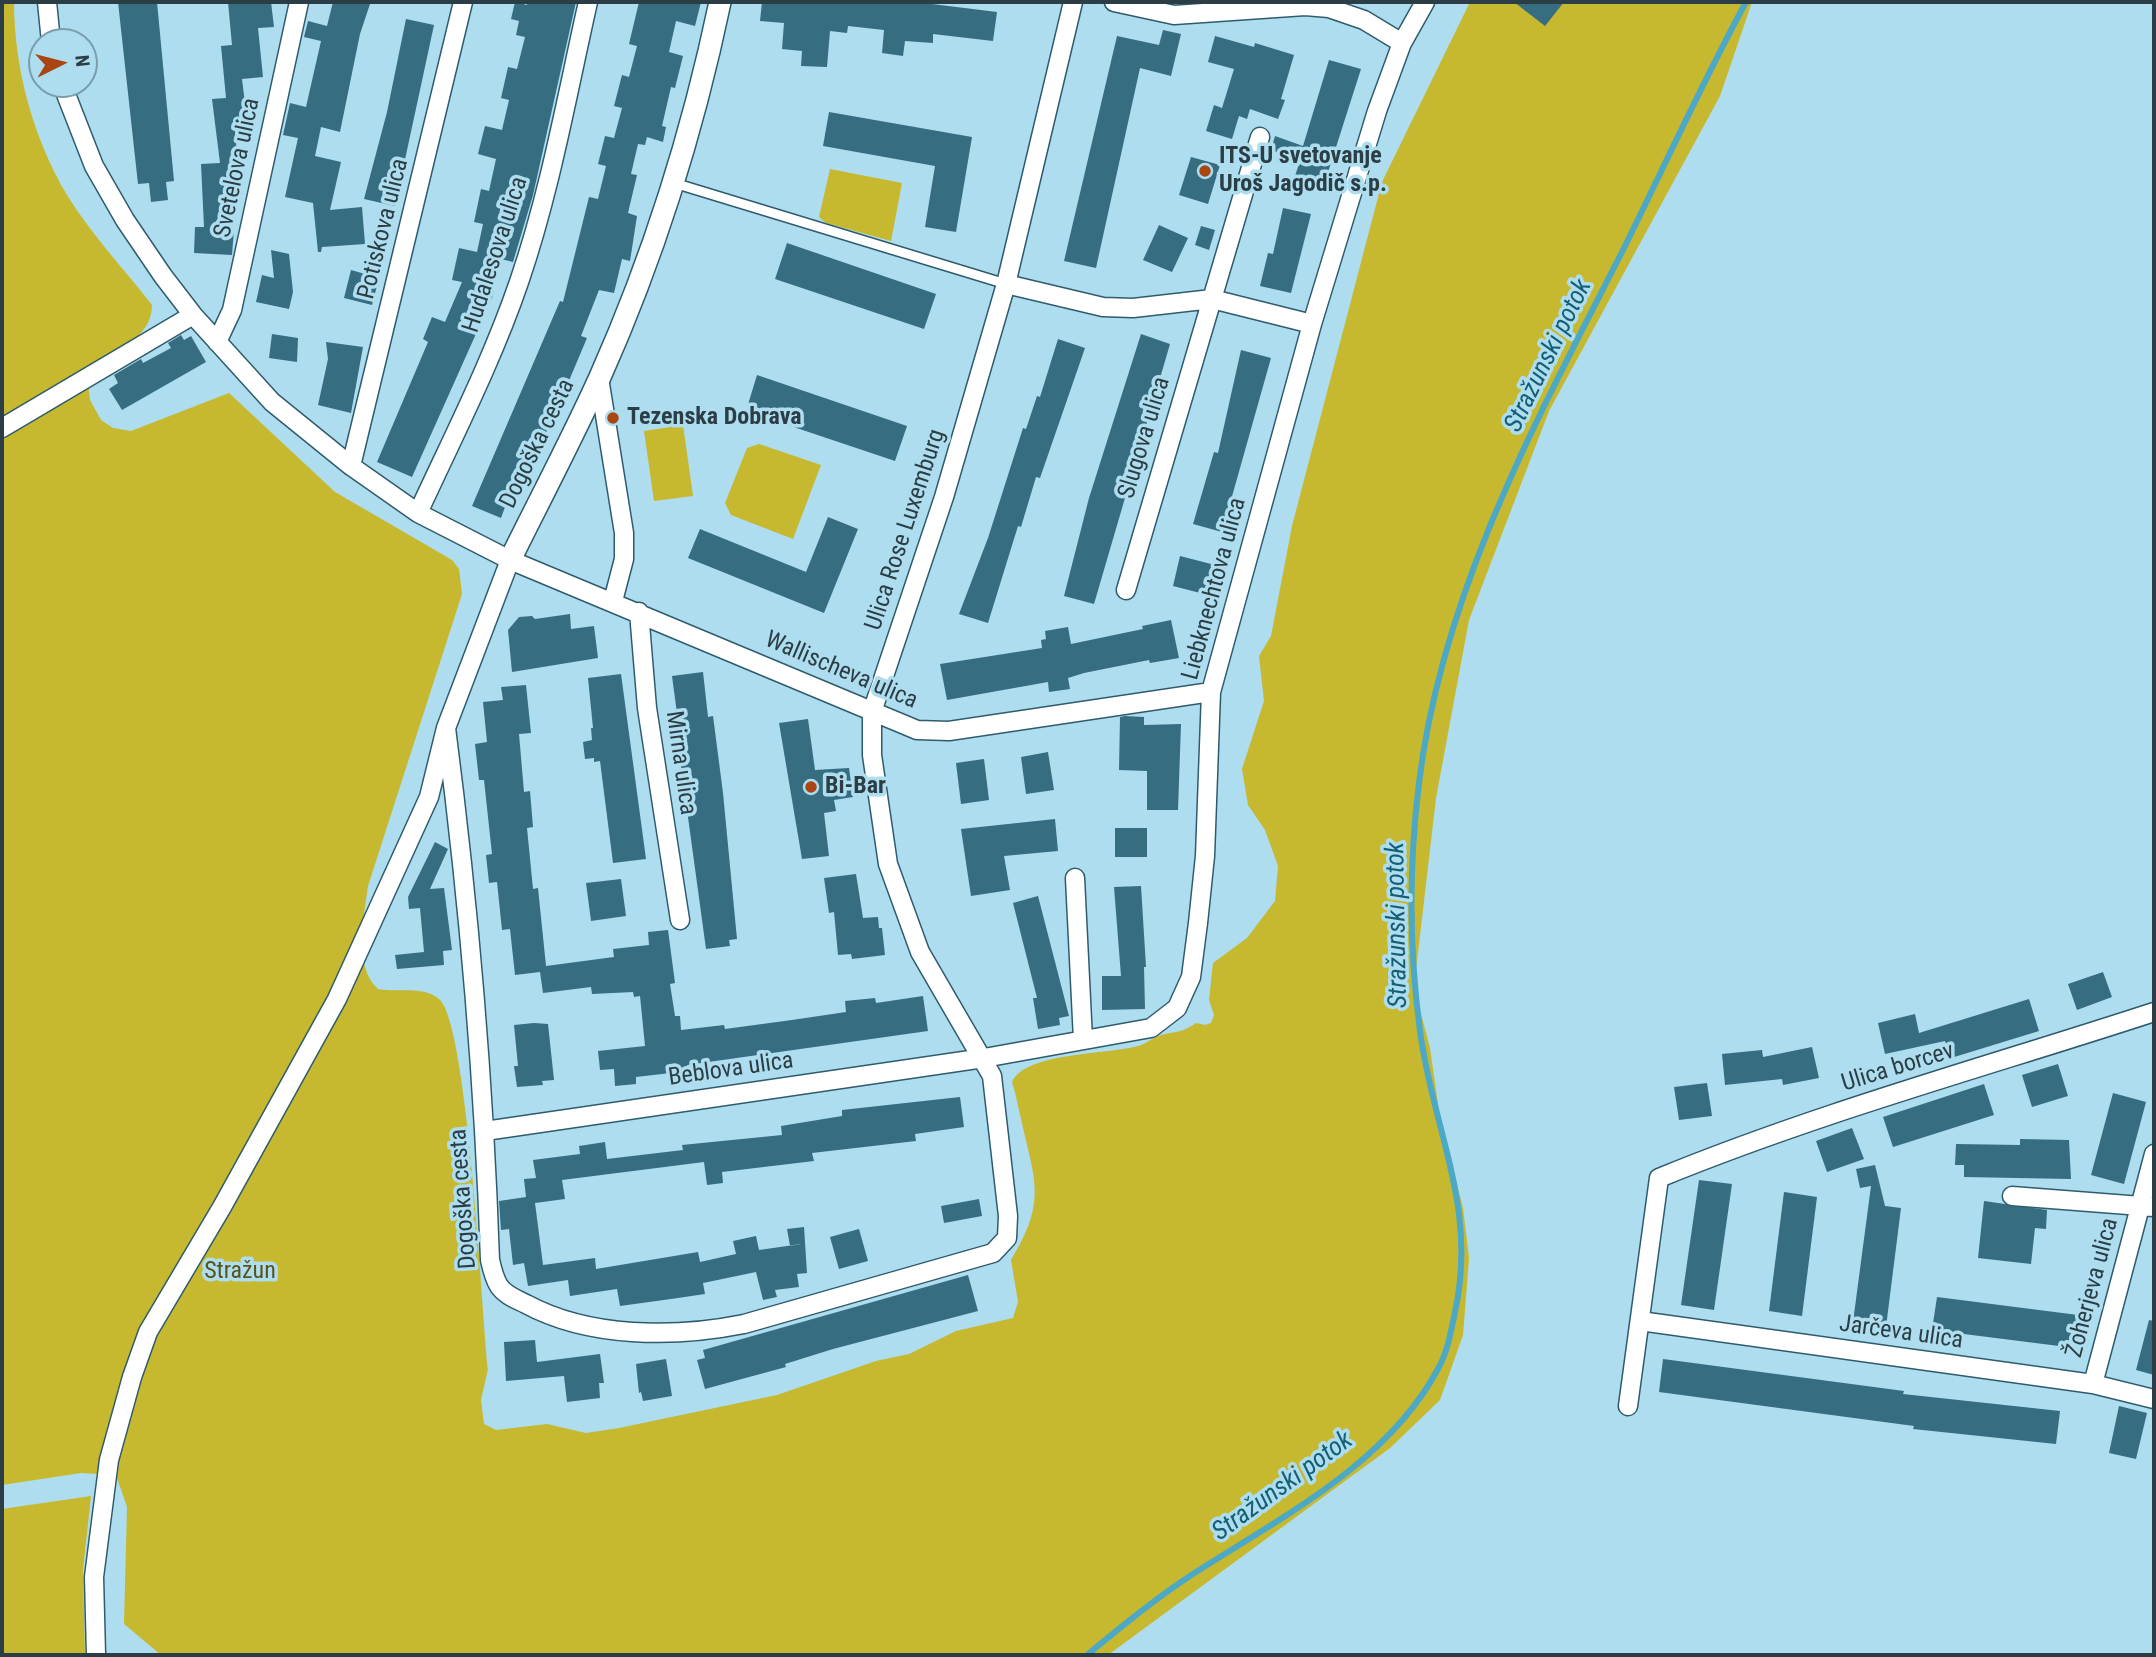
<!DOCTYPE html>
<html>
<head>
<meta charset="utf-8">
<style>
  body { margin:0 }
  #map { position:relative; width:2156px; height:1657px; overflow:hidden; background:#adddef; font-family:"Roboto Condensed",sans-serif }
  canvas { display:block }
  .frame { position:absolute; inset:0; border:4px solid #2b3e45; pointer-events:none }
  .north { position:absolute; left:28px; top:28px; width:70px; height:70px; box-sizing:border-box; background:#adddef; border:2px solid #799dab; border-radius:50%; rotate:84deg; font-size:19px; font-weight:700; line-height:28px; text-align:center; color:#2b3e45 }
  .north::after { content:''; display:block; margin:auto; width:24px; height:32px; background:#aa4612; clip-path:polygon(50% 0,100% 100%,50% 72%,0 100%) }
</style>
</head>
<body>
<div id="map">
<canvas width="2156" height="1657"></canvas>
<div class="frame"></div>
<div class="north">N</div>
</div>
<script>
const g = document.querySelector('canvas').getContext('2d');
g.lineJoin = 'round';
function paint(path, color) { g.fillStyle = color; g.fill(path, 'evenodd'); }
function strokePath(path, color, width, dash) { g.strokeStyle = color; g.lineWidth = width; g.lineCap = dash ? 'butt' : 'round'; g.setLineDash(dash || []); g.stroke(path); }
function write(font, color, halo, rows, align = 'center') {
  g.font = font + ' "Roboto Condensed",sans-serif'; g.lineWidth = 7; g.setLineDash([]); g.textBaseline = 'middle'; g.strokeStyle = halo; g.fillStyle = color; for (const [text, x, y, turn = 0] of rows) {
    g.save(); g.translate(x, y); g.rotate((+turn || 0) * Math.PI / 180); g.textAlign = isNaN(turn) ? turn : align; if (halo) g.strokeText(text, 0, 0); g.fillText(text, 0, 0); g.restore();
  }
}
const green = new Path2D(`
  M2,2H14C14,68 33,138 67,195C91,234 124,269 152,305C152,340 112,352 86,367L90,400L101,420L113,428L131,431L229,393L335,492L452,560L459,569L462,594L368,886C364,916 353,967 378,989C397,993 425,985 440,1000C468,1029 482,1311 488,1369L481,1400L484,1424L496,1430L547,1424L586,1433L619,1428L777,1395L876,1361L909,1354L956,1331L1013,1318L1018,1302L1011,1260C1047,1201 1035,1182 1021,1119C1018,1107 1016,1094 1012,1082C1026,1051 1112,1055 1141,1045C1147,1043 1151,1039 1156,1037C1172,1030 1177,1036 1196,1023L1205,1025L1211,1023L1214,1015L1209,1000L1213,963L1247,938L1275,901L1278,866L1265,830L1248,805L1242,769L1264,701L1259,656L1271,636L1292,526L1382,182L1470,2H1752L1720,96L1549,411L1469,620L1436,798L1414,987L1430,1048L1440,1118L1463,1208L1469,1258L1463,1335L1440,1400L1390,1448L1108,1655H161L124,1624L127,1507L116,1475L81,1473L2,1485Z
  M830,169L902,183L891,241L826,223L819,217Z
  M683,425L693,496L654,501L644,431Z
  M759,444L821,465L793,539L731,515L725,503L747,448Z
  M91,1496L83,1570L85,1655H2V1509Z`);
const stream = new Path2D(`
  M1087,1655C1121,1627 1156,1598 1193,1574C1280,1518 1389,1463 1439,1367C1448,1350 1451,1331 1455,1312C1478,1206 1433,1131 1420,1031C1409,949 1409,864 1419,783C1442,592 1537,419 1623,250C1664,167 1702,83 1746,2`);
const building = new Path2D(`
  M118,2H157L174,181L166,182L168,200L151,202L149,183L138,184Z
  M228,2H271L274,27L258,28L263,77L242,79L248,128L235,129L240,196L228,197L226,228L234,229L232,255L194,253L195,227H204L201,164L220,163L212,99L226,98L221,46L232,45Z
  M333,2L370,4L360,34L340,132L321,127L315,156L341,162L330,210L362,207L365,244L322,247L321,252H318L313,203L285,197L298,138L283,135L290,103L306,107L321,41L304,37L308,21L327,26Z
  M515,2L527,5V2H576L533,195L513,262L501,259L492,298L412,477L377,462L428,342L423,339L432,317L445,322L462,282L452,280L459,248L477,252L483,224L474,222L481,189L489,191L496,159L478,154L485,126L502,130L509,100L501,98L508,67L517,69L525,37L516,35L519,21L511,19Z
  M639,2H701L695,26L676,21L669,52L683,56L675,88L671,87L662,126L666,127L663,142L647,137L645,145L638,144L631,174L637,175L628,213L637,216L630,261L622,259L614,293L599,290L581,336L587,338L557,409L516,499L509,496L501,518L472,506L560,301L563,302L589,197L598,199L606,166L598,164L605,136L614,138L622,108L614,106L622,75L629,77L637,46L629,44Z
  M762,2H916L997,12L993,41L933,34V43L905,41L903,56L882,53L884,30L848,26L847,33L830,31L827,67L801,66L802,51L782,49L784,23L760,21Z
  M1514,2H1564L1545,26Z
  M406,19L434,25L395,206L364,199L387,112Z
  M1163,30L1181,34L1171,76L1140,68L1096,268L1064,261L1117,36L1159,45Z
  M1215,36L1254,47L1255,43L1294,55L1281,99L1285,100L1278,119L1250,109L1247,119L1239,116L1232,139L1206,131L1214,105L1222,108L1234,69L1208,62Z
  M1329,60L1361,69L1322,191L1293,182L1300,161L1271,150L1275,136L1303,146Z
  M829,112L972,137L956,232L925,227L935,166L823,146Z
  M1191,157L1220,165L1208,204L1179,195Z
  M1283,208L1311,214L1291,293L1260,286L1268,253L1273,254Z
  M1159,225L1188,238L1172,272L1143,260Z
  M1201,226L1215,230L1209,250L1195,245Z
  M787,243L936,294L924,329L775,279Z
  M271,250L289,254L293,292L289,309L256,302L262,275L274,278Z
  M351,270L379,278L372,305L344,298Z
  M272,334L298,338L297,362L269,358Z
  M1141,334L1170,344L1094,604L1064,596L1089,498Z
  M181,335L184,340L191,336L206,362L122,410L109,389L118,383L114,375L141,359L143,363L171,348L168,343Z
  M1058,339L1085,348L1040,478L1036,477L1021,527L1018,526L988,623L959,614L988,538L1023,428L1026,429L1037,396L1040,397Z
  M326,342L363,347L351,413L318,405L328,359Z
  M1241,350L1271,358L1222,532L1193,524L1214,452L1218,453Z
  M757,375L907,426L895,461L746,411Z
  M828,517L858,529L824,613L688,558L700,529L806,572Z
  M1180,556L1215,565L1208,595L1173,586Z
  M570,614L571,629L594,626L598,658L512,672L508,630L519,617L532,616L535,619Z
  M1171,620L1179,658L1150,663L1149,660L1084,673L1068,678L1070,689L1049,692L1048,682L947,700L940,664L1042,648L1041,640L1046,639L1045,631L1068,627L1071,644L1143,629L1142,626Z
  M703,672L708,717L713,716L723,793L737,939L729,940L730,946L706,949L675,722L678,721L672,676Z
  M621,674L646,859L613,863L600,761L594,762V758L585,759L583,742L592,740L591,728H593L588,678Z
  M526,685L531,733L519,734L524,792L530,791L533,827L527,828L533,889L538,888L546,966L614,957L613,949L649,945L648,932L668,930L675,983L670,984L675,1016H680L681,1030L724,1025L725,1029L792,1020L846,1012L845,1001L875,998L876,1003L923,996L928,1031L687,1065L688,1071L636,1077V1084L615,1086L614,1069L600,1070L598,1051L645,1046L640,996L634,997L633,992L592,994L591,987L543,993L540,972L515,975L510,929L502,930L497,882L489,883L486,855L492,854L484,780H479L475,744L487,742L483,702L503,700L501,687Z
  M1125,716L1144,717V725L1181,724L1178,810H1147V771L1119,770L1120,717Z
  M808,719L815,770L849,768L853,797L834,800L836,811L824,813L829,856L802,859L779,723Z
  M1048,752L1054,790L1026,794L1021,757Z
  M984,759L989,800L961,804L956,763Z
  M1055,819L1058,851L1004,856L1010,890L971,896L961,829Z
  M1115,828H1147V857H1115Z
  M435,842L448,849L430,889L444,888L452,950L443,951L444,965L397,969L395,955L424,952L420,908L409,909L408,897Z
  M856,874L863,918L878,917L879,928H882L885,955L852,959L851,954L838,955L834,912L829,913L824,878Z
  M621,879L626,916L591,921L586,883Z
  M1141,886L1146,967H1144L1145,1009L1102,1010V976H1121L1114,887Z
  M1038,896L1069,1016L1059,1018L1060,1025L1038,1029L1033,998H1037L1013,903Z
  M2103,972L2112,997L2077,1010L2068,984Z
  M2029,999L2039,1031L1951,1058L1945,1041L1885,1054L1878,1023L1915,1014L1919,1033Z
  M534,1023L548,1024L554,1080L542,1081L543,1085L517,1087L514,1066H518L514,1025Z
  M1812,1047L1819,1078L1783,1085L1782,1079L1725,1085L1722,1054L1762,1050L1763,1057Z
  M2058,1064L2068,1096L2032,1107L2022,1075Z
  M1707,1083L1712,1116L1679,1120L1674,1087Z
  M1984,1084L1994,1115L1893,1147L1883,1117Z
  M2113,1093L2146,1102L2124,1184L2091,1175Z
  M960,1097L964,1127L915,1134L916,1141L812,1153L814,1161L722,1172L723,1183L707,1185L704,1162L562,1180L565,1199L535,1203L543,1265L595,1258L596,1269L698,1252L700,1262L736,1254L733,1241L756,1236L759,1250L801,1244L790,1246L787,1229L804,1227L807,1273L797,1274L799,1287L775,1290L777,1297L763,1300L756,1272L703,1283L705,1294L671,1299L620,1306L617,1289L570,1296L568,1280L528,1286L524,1263L513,1265L509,1229L501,1230L499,1201L526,1197L524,1179L536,1178L533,1160L580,1154L579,1146L605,1142L607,1159L683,1150L682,1145L782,1135L781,1126L842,1116V1110Z
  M1852,1128L1864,1159L1827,1172L1816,1141Z
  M2020,1139L2069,1140L2071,1179L1964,1177V1165H1955L1956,1144L2020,1145Z
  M1875,1165L1885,1206L1901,1208L1886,1327L1853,1322L1871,1186L1860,1188L1856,1169Z
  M1699,1180L1732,1184L1714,1310L1681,1305Z
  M1784,1192L1817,1197L1802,1316L1769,1311Z
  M979,1199L982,1216L944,1223L941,1206Z
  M1984,1201L2047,1210L2046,1229L2035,1228L2031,1264L1978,1258Z
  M859,1229L868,1261L839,1269L830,1237Z
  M968,1275L978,1311L833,1349L785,1364L786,1367L705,1389L697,1360L705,1358L703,1350Z
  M1937,1297L2078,1315L2075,1348L1932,1330Z
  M2149,1320L2154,1321V1375L2136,1370Z
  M535,1340L537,1362L600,1354L604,1383H599L600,1398L567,1402L564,1376L506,1381L504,1342Z
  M666,1359L672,1396L643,1401L641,1392L639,1393L636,1364Z
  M1663,1359L1904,1391L1903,1394L2060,1411L2056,1444L1913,1429L1914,1426L1659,1392Z
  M2119,1406L2147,1413L2136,1459L2109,1453Z`);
const service = new Path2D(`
  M674,183L1006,284`);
const minor = new Path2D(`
  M47,2L51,42
  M1114,2L1174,15L1305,6L1329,8L1364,20L1402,43
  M62,84L94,166L125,220L163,276L193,315L272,402L351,466L418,513L510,560L917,730L949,731L1211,692
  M1006,284L1103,307L1133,308L1212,299L1312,324
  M217,342L232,310L299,2
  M599,378L624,533V559L613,601
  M2,428L193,315
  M351,466L463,2
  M418,513C453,437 492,361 519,282C550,192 567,95 588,2
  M1126,590L1260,137
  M639,612L647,708L680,920
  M446,728C469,905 484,1082 490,1260C492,1269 494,1278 499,1286C505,1295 516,1299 526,1304C589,1338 674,1338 744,1324L993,1253L1007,1238L1008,1216L992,1076L920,952L888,864L872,755V712L944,497L1006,284L1073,2
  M1075,878L1083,1040
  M485,1131L984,1058L1151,1028L1177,1008L1191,977L1198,923L1205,856L1211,692L1312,324L1377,111L1402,43L1425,2
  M2012,1196L2154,1207
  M1640,1321L2093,1384L2154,1399
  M2093,1384L2154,1154
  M1628,1406L1659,1178C1820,1112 1989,1066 2154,1012
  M96,1655L94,1577L109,1460L132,1377L148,1332L222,1207L337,999L429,797L446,728L510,560`);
const tertiary = new Path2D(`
  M510,560C540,499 572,439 600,377C654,256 693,131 720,2`);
const markers = [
  [1205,171,7,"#aa4612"],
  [613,418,7,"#aa4612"],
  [811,787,7,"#aa4612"]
];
const poiNames = [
  ["ITS-U svetovanje",1219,157],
  ["Uroš Jagodič s.p.",1219,185],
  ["Tezenska Dobrava",627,418],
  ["Bi-Bar",825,787]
];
const streetNames = [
  ["Svetelova ulica",238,168,-78],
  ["Potiskova ulica",384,229,-76],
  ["Hudalesova ulica",496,255,-72],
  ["Slugova ulica",1145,438,-73],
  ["Dogoška cesta",538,444,-64],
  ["Ulica Rose Luxemburg",906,530,-72],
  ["Liebknechtova ulica",1215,589,-75],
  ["Wallischeva ulica",841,671,23],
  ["Mirna ulica",680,763,82],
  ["Ulica borcev",1898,1068,-17],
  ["Beblova ulica",731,1070,-8],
  ["Dogoška cesta",464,1199,-94],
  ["Žoherjeva ulica",2093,1288,-75],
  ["Jarčeva ulica",1901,1333,8]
];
const parkNames = [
  ["Stražun",240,1272]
];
const waterNames = [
  ["Stražunski potok",1549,356,-64],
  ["Stražunski potok",1398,925,-91],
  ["Stražunski potok",1283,1487,-36]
];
paint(green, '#c6b82f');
strokePath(stream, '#4ba8c7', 6);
paint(building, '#366d80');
strokePath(service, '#2f5c6c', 12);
strokePath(minor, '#2f5c6c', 21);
strokePath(tertiary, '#2f5c6c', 24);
strokePath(service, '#fff', 9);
strokePath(minor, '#fff', 18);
strokePath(tertiary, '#fff', 21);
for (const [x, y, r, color] of markers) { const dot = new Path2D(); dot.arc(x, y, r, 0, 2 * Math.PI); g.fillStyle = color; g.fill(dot); strokePath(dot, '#adddef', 2.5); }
write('bold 24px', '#2b3e45', '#adddef', poiNames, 'left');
write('24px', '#2b3e45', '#adddef', streetNames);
write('24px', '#595319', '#adddef', parkNames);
write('italic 26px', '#155f76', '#adddef', waterNames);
</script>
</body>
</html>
